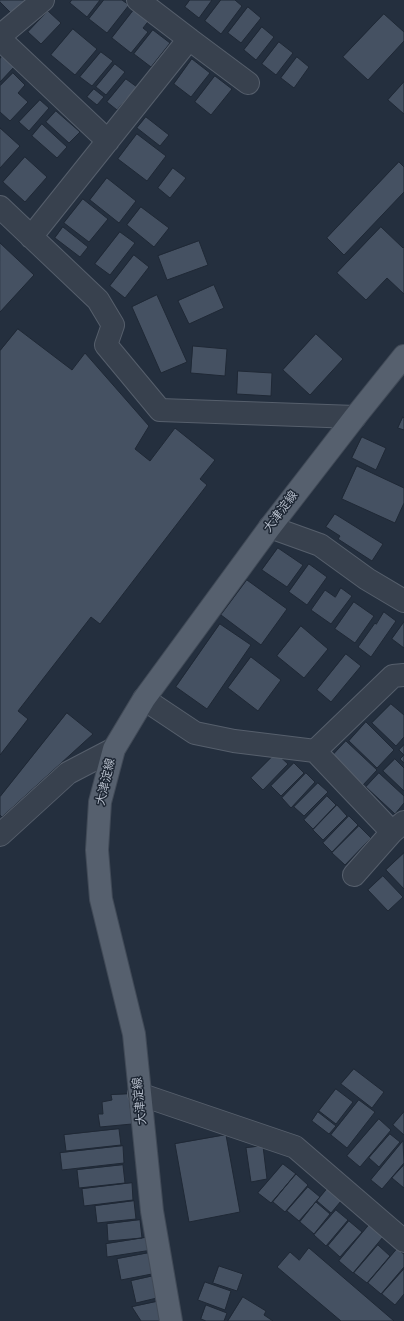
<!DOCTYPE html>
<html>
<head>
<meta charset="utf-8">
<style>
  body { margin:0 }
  canvas { display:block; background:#242f3e }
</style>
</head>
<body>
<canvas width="404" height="1321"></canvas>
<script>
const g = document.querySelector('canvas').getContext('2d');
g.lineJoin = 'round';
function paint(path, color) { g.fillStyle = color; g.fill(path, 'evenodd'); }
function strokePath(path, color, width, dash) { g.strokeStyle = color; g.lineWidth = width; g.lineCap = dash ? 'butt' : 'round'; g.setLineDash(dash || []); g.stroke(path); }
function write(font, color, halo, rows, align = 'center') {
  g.font = font + ' "Archivo Narrow","Noto Sans JP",sans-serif'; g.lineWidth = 3; g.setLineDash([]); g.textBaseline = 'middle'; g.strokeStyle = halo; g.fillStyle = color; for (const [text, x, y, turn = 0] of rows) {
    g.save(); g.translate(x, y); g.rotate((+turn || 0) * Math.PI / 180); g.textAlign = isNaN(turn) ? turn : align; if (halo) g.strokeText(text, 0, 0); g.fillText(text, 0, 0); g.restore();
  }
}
const building = new Path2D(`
  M0,0H25L12,14L0,2Z
  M72,0H100L87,17L70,3Z
  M104,0H122L129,5L107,33L89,19Z
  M190,0H212L199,18L185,7Z
  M221,0H235L242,6L221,34L205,21Z
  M136,7L151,18L143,28L148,32L131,53L112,38Z
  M248,7L261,18L241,43L228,33Z
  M48,11L61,23L41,44L28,32Z
  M384,14L404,32V41L368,80L343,57Z
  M262,27L274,37L256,60L244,50Z
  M73,29L97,49L75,75L51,55Z
  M153,30L170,43L151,67L134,54Z
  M279,42L293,53L276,75L262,64Z
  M101,52L113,61L92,86L80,77Z
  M2,56L14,67L0,82V59Z
  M297,57L309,67L294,88L281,78Z
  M192,59L210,73L191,97L174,84Z
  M115,64L125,72L106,95L96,87Z
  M13,73L25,85L18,93L28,102L10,121L0,112V86Z
  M215,76L232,89L211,115L195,102Z
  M126,79L137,87L117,110L107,102Z
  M404,82V114L388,100Z
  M94,89L104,97L97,105L87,97Z
  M40,100L49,108L29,131L19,122Z
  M56,111L80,132L69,143L46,122Z
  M146,117L169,135L160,146L137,128Z
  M42,124L67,147L57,158L32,136Z
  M0,128L20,146L0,168Z
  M137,134L166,156L147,181L118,159Z
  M25,157L47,177L25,202L3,182Z
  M399,162L404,167V192L344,255L327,238Z
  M173,168L186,178L170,198L158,188Z
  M107,178L136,201L119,223L90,200Z
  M83,199L108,219L89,242L64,223Z
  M141,207L169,228L154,247L127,225Z
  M63,227L88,247L80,257L55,238Z
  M381,227L403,248L404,247V294L387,278L366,300L337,273Z
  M120,232L135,243L110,275L95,264Z
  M199,241L208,265L167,280L158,256Z
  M0,243L34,275L0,312Z
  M134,255L149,267L125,298L110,286Z
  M214,285L224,308L189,324L178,301Z
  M157,295L187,362L161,373L132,307Z
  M18,329L72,370L85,353L149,426L135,449L150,461L175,428L215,460L200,479L207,485L100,624L91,617L18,711L28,719L0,755V351Z
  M316,334L343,359L310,395L283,370Z
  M193,346L227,349L225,376L191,373Z
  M238,371L272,373L271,396L237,394Z
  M403,417L404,418V430L398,428Z
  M362,437L386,448L376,470L352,458Z
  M357,466L404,488V503L395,523L342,499Z
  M335,514L383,544L372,561L338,539L340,536L326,527Z
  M278,548L303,565L287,587L262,570Z
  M309,564L327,577L307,605L289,592Z
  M247,580L287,609L261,645L221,615Z
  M341,588L352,596L331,624L311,610L325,590L335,597Z
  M354,602L374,616L355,643L335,629Z
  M384,612L396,621L371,657L358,647L375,623L376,624Z
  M404,622V648L392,639Z
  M220,624L251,645L207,709L176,687Z
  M301,626L328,649L304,678L277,656Z
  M346,654L361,666L331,702L317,690Z
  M251,657L281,680L258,711L228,688Z
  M391,704L404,715V737L396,746L372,723Z
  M67,713L93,734L2,817L0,815V797Z
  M366,722L394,750L377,768L349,741Z
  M346,741L377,770L363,785L332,756Z
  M404,745V763L400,759L404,755L399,750Z
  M276,753L288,764L263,790L251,778Z
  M395,759L404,768V791L383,771Z
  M294,763L304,773L281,796L271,786Z
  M306,773L315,782L291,808L282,798Z
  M379,773L404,796V803L395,814L366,787Z
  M318,783L328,792L304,816L294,807Z
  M327,796L336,805L313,829L304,820Z
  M337,805L347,816L323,840L313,830Z
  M349,816L358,825L332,852L323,843Z
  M359,826L371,838L345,865L332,853Z
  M404,853V889L386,870Z
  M383,876L403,897L388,911L368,890Z
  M354,1069L384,1092L372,1108L341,1084Z
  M336,1089L353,1102L336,1124L319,1111Z
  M129,1094L132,1124L100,1127L98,1114H103L102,1102L112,1100L111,1095Z
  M359,1100L375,1112L347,1148L331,1135Z
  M318,1112L336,1126L329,1134L312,1121Z
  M404,1112V1135L393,1125Z
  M379,1119L391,1130L360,1167L347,1156Z
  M119,1129L121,1145L66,1151L64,1135Z
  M390,1134L400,1142L379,1167L369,1158Z
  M226,1135L240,1212L189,1222L175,1144Z
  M403,1141L404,1163L382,1189L371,1180Z
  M123,1146L124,1163L62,1170L60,1153Z
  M263,1146L267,1179L251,1182L246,1148Z
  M283,1164L296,1174L271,1203L258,1193Z
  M123,1165L125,1183L79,1188L77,1170Z
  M404,1165V1188L392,1178Z
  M296,1174L308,1185L285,1212L273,1202Z
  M132,1183L133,1200L84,1206L82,1189Z
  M332,1183L346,1195L331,1213L317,1201Z
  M308,1187L320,1197L299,1221L287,1211Z
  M134,1201L136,1219L97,1223L95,1206Z
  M316,1202L330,1214L314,1234L300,1222Z
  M336,1210L348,1220L326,1246L314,1235Z
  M140,1220L142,1238L108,1241L107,1224Z
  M349,1221L362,1232L340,1257L328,1246Z
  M369,1225L383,1237L353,1273L339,1261Z
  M150,1237L152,1250L107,1257L106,1244Z
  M378,1245L390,1256L367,1283L354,1273Z
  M309,1248L394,1321H341L277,1267L290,1252L299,1260Z
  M397,1249L404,1254V1267L381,1294L368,1283Z
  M154,1252L157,1273L121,1280L117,1259Z
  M219,1266L243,1274L237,1291L213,1283Z
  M404,1269V1294L395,1305L382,1294Z
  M158,1275L161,1297L136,1303L131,1281Z
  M205,1282L231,1291L225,1310L198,1300Z
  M243,1297L266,1311L264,1315L273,1321H228Z
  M160,1301L163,1321H141L132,1307Z
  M206,1305L227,1313L224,1321H206L201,1319Z`);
const minor = new Path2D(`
  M0,36L43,0
  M0,39L108,141
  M189,39L248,83
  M0,207L98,300L113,325L106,345L160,410L355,417
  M31,237L189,39L138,0
  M270,527L320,545L367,579L404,601
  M144,699L195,733L234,741L315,751L393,676L404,675
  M315,751L392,832
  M0,835L68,773L114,749
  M354,875L392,832L404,822
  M139,1094L295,1147L404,1241`);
const primary = new Path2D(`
  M171,1321L152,1211L134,1034L101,899L97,850L100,802L114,749L144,699L270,527L355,417L404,356`);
const streetNames = [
  ["大津淀線",281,512,-53],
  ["大津淀線",106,782,-77],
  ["大津淀線",140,1101,-96]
];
paint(building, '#455162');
strokePath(building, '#1f2835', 1);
strokePath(minor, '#565f6c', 24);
strokePath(primary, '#414a57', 24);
strokePath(minor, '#38414e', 22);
strokePath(primary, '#56606e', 22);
write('12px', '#b4bcc9', '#1d2633', streetNames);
</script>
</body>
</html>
